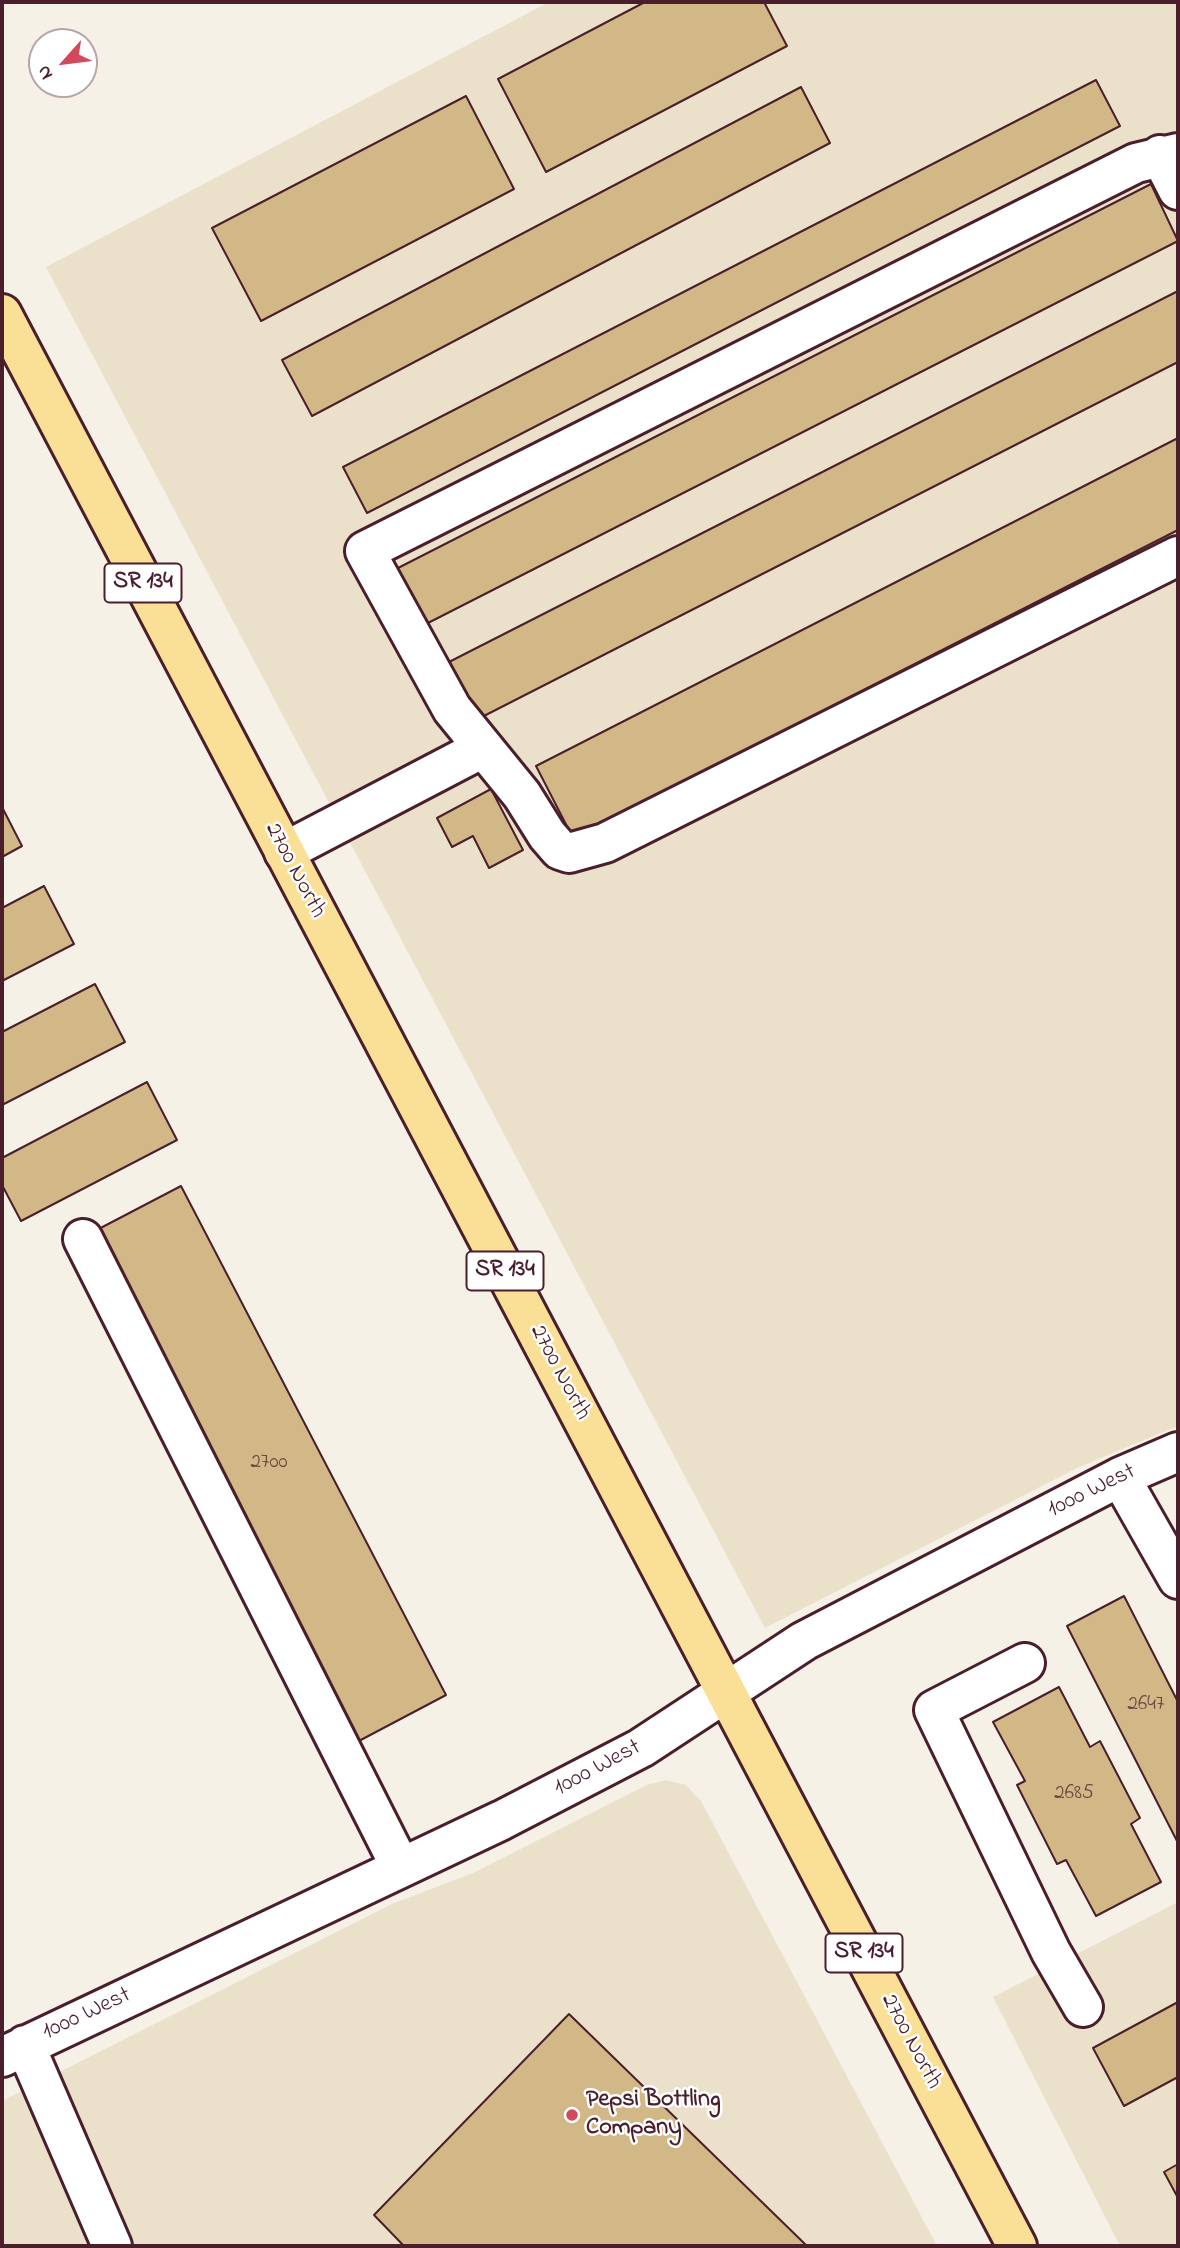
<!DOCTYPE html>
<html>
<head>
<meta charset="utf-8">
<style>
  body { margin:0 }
  #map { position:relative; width:1180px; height:2248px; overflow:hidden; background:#f6f1e7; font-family:"Indie Flower",sans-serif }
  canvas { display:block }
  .frame { position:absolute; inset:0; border:4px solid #4a1f2b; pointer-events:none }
  .north { position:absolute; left:28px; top:28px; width:70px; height:70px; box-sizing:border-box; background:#fff; border:2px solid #b7a5aa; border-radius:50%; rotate:242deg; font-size:19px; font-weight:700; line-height:28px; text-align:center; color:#4a1f2b }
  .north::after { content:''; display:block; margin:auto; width:24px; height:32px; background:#d1495b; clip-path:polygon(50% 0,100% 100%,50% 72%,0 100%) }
</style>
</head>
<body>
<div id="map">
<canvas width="1180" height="2248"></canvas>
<div class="frame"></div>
<div class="north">N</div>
</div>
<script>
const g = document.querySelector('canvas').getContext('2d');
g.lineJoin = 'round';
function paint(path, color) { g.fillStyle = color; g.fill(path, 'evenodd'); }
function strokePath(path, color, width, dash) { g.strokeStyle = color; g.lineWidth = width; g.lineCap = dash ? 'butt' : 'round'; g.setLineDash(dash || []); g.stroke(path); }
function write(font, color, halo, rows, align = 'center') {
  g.font = font + ' "Indie Flower",sans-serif'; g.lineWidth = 5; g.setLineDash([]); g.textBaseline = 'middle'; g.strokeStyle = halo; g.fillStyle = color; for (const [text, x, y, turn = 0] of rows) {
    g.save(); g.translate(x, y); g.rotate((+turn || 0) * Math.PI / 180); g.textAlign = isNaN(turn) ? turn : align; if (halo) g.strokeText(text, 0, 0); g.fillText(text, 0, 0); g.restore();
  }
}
const built = new Path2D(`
  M549,2H1178V1426L1079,1467L765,1628L46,267Z
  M666,1780L686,1785L701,1801L937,2246H2V2101L392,1904L473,1873L647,1785Z
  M1178,1902V2246H1120L993,1997Z`);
const building = new Path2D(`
  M645,2H764L787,46L546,172L498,79Z
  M1096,80L1120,126L367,513L343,467Z
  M801,87L830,143L312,416L282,360Z
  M466,96L514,189L261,321L212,228Z
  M1151,184L1178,241L426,624L398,568Z
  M1178,291V362L476,720L447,663Z
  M1178,438V530L573,838L536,766Z
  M491,789L523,850L489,868L473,836L452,847L437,818Z
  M2,807L22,846L2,857Z
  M44,886L74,944L2,981V908Z
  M95,984L125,1042L2,1105V1032Z
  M147,1082L177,1140L21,1221L2,1185V1158Z
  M181,1186L446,1695L357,1742L91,1233Z
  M1124,1596L1178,1702V1843L1067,1626Z
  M1059,1687L1090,1747L1100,1741L1140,1818L1131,1824L1161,1882L1096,1916L1066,1860L1057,1864L1017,1785L1025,1781L993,1722Z
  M1178,2002V2077L1124,2106L1093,2048Z
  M569,2014L807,2246H404L374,2215Z
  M1178,2164V2198L1164,2172Z`);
const minor = new Path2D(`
  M1178,153L1136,163L365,551L452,709L522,795L547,835L560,850L569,853L605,843L1178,556
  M1160,155L1178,190
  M284,852L483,748
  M83,1239L400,1866
  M1120,1477L1178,1579
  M1025,1663L934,1710L1051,1952L1083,2007
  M25,2045L112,2246
  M2,2057L502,1820L641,1748L804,1641L1120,1477L1178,1452`);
const major = new Path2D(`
  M2,314L1017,2246`);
const markers = [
  [572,2115,7,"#d1495b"]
];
const numberNames = [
  ["2700",269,1464],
  ["2647",1146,1706],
  ["2685",1074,1795]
];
const shields = [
  [143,583,77],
  [505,1271,77],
  [864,1953,77]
];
const shieldNames = [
  ["SR 134",143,583],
  ["SR 134",505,1271],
  ["SR 134",864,1953]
];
const streetNames = [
  ["2700 North",294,871,62],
  ["2700 North",559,1373,62],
  ["1000 West",1092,1492,-26],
  ["1000 West",598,1769,-28],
  ["1000 West",87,2015,-25],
  ["2700 North",910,2042,62]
];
const poiNames = [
  ["Pepsi Bottling",586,2101],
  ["Company",586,2129]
];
paint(built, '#ebe0ca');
paint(building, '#d2b787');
strokePath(building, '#4a1f2b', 2);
strokePath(minor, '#4a1f2b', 44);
strokePath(major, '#4a1f2b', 44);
strokePath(minor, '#fff', 38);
strokePath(major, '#fadf96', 38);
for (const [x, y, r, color] of markers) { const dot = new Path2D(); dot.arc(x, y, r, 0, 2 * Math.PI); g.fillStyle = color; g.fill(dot); strokePath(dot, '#fff', 2.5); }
write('21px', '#6c4542', null, numberNames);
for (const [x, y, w] of shields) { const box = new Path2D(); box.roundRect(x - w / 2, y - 19.5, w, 39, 5); g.fillStyle = '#fff'; g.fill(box); strokePath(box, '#4a1f2b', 2); }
write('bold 23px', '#4a1f2b', null, shieldNames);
write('24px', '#4a1f2b', '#fff', streetNames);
write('bold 24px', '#4a1f2b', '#fff', poiNames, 'left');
</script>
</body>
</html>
